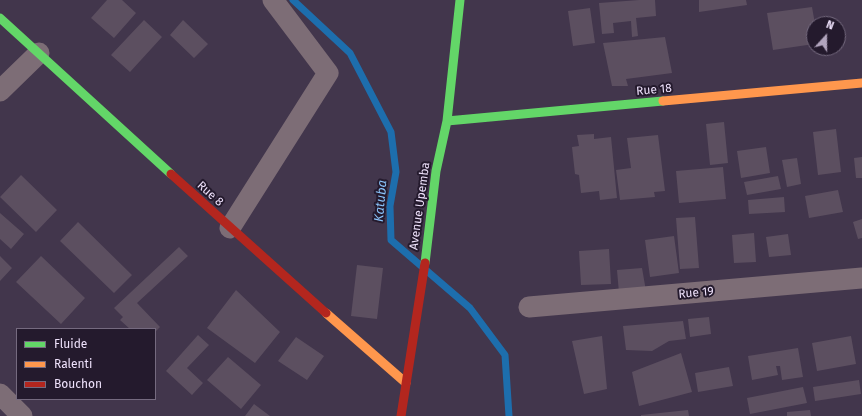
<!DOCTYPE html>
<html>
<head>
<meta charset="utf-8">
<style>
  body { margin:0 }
  #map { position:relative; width:862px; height:416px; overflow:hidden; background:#42364c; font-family:"Fira Sans",sans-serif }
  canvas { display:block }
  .legend { position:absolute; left:16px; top:328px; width:140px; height:72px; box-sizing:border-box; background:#241a2d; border:1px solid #756a7f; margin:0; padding:5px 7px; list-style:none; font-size:12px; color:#eee1fb }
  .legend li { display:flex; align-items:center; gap:8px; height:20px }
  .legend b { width:20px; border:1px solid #756a7f }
  .north { position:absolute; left:806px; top:16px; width:40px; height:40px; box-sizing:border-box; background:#241a2d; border:1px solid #756a7f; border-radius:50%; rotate:21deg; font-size:11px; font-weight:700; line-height:16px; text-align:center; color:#eee1fb }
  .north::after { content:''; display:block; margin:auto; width:14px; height:18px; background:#b2a5be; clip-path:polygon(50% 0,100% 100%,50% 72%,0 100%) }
</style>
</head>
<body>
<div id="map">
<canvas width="862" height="416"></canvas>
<ul class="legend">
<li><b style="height:5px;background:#63d668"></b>Fluide</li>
<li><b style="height:5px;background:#ff974d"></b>Ralenti</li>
<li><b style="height:5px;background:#b3261e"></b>Bouchon</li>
</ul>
<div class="north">N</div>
</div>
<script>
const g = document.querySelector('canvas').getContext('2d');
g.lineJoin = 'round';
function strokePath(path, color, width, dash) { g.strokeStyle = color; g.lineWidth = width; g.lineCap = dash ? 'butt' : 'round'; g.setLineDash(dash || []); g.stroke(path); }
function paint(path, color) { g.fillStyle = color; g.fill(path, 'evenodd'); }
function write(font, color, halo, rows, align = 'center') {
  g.font = font + ' "Fira Sans",sans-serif'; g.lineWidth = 4; g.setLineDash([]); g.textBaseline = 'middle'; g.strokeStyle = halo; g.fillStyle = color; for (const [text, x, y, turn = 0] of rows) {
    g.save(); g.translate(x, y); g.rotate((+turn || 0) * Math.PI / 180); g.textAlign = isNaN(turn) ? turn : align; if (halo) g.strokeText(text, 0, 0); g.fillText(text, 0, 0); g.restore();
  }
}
const stream = new Path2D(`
  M293,0L350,53L391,132L396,172L390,206L391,240L470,308L505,355L509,416`);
const building = new Path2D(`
  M107,0H122L136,13L114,38L91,18Z
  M639,0H655L656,16L636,18L638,36L632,37L631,21L613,23L614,33L602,34L599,3Z
  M699,0H746L747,5L699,12Z
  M812,7L815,24L814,44L773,50L767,13Z
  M590,8L595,43L573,46L568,11Z
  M144,20L162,37L130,72L111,55Z
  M183,20L208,44L194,58L170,35Z
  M665,37L672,73L626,79L628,86H612L603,43Z
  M724,122L728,163L710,165L706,124Z
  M836,129L841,172L818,175L813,132Z
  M594,134V139L611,137L617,198L600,200L599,191L581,193L579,175L575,174L572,147L579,146L577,135Z
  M658,135L665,191L654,192L655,197L620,200L616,170L631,168L627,138Z
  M766,147L770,173L741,178L737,151Z
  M862,157V178H856L854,158Z
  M797,158L801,184L787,187L782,160Z
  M723,167L726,199L679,203L676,171Z
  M21,175L57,210L36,232L0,197Z
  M778,176L781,189L747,195L744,182Z
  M838,190L843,212L809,218L805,196Z
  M784,197L785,212L749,214L748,200Z
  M0,213L24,234L11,249L0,239Z
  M695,217L699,268L680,269L676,218Z
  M862,219V238L858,239L853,222Z
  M78,222L132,275L114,293L60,241Z
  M754,233L756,262L734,263L732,235Z
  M788,234L791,255L769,257L766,237Z
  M674,236L679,273L650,277L645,240Z
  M179,247L188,256L137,303L160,327L155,332V329H130L120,320L123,317L114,308Z
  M609,249L611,284L581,285L579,251Z
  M0,256L12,268L0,281Z
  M41,256L85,298L61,324L16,282Z
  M357,265L383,268L377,319L351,316Z
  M642,268L646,291L619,293L617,270Z
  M236,290L280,332L255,363L207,328Z
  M709,317L711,334L690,337L688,319Z
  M683,321L686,339L669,341L652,351L626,350L623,326Z
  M198,335L209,345L187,368L203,383L192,395L166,371Z
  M602,336L607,389L584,394L572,341Z
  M851,336L856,364L817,371L812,343Z
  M296,337L324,356L307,380L278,361Z
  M798,348L803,377L782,380L780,366H776L778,375L752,380L748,356Z
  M681,353L692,392L639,406L632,372Z
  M228,357L261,385L241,409L207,380Z
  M729,367L733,386L698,392L695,373Z
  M859,380L861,394L815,401L813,387Z
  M803,387L807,403L750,414L747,398Z
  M254,404L270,416H245Z
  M688,410L689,416H641V415Z
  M810,410L811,416H787V412Z`);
const street = new Path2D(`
  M0,91L39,53
  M230,228L328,73L273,0
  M529,307L862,278
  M0,394L22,416`);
const fast = new Path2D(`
  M0,18L171,174
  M447,121L663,101
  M425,263L436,171L447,121L460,0`);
const slow = new Path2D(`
  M663,101L862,83
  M326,313L406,383`);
const jam = new Path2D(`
  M171,174L326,313
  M401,416L425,263`);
const streetNames = [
  ["Rue 18",654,90,-5],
  ["Rue 8",210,194,42],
  ["Avenue Upemba",420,206,-82],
  ["Rue 19",696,293,-5]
];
const waterNames = [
  ["Katuba",381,201,-85]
];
strokePath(stream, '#1d6ead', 7);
paint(building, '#5c4f60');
strokePath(street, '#7d6d76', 21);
strokePath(fast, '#63d668', 9);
strokePath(slow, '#ff974d', 9);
strokePath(jam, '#b3261e', 9);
write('12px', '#eee1fb', '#241a2d', streetNames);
write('italic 13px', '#8bc4fb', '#241a2d', waterNames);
</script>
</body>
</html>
